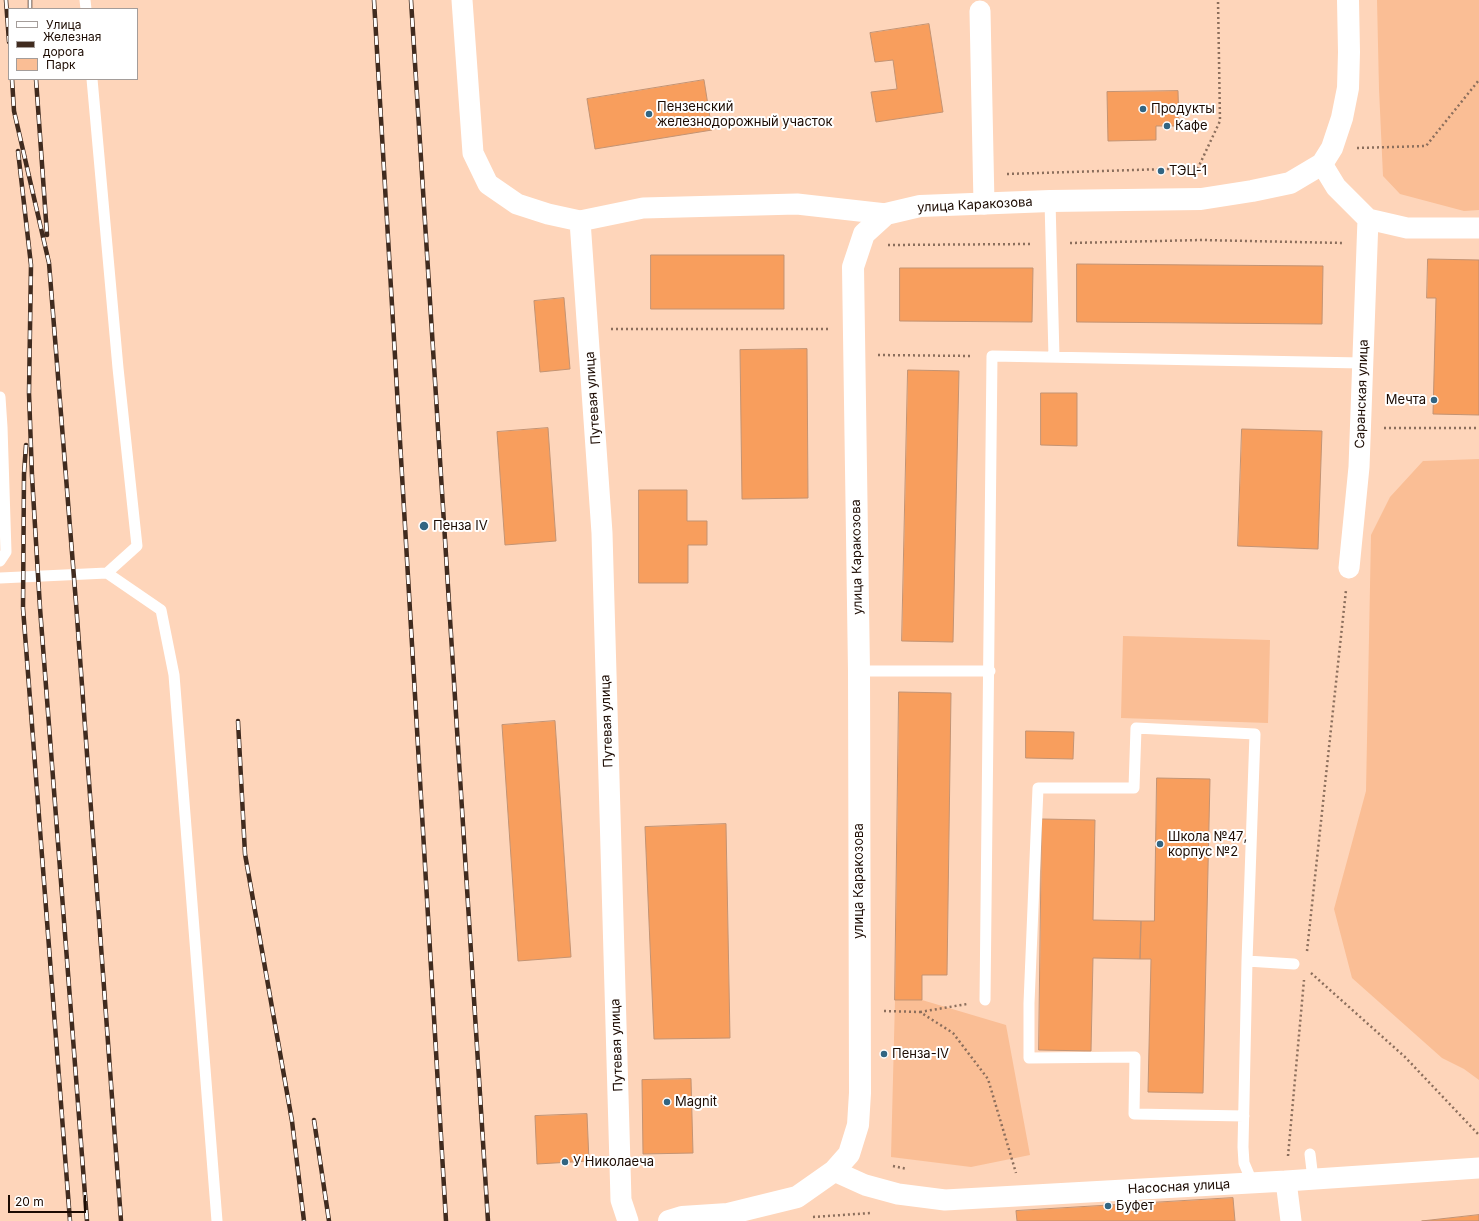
<!DOCTYPE html>
<html>
<head>
<meta charset="utf-8">
<style>
  body { margin:0 }
  #map { position:relative; width:1479px; height:1221px; overflow:hidden; background:#fed5ba; font-family:Inter,sans-serif }
  canvas { display:block }
  .legend { position:absolute; left:8px; top:8px; width:130px; height:72px; box-sizing:border-box; background:#fff; border:1px solid #a49d9a; margin:0; padding:5px 7px; list-style:none; font-size:12px; color:#1c0b02 }
  .legend li { display:flex; align-items:center; gap:8px; height:20px }
  .legend b { width:20px; border:1px solid #a49d9a }
  .scale { position:absolute; left:8px; top:1195px; width:78px; height:18px; box-sizing:border-box; border:2px solid #1c0b02; border-top:0; padding-left:5px; font-size:12px; line-height:14px; white-space:nowrap; color:#1c0b02; -webkit-text-stroke:3px #fff; paint-order:stroke }
</style>
</head>
<body>
<div id="map">
<canvas width="1479" height="1221"></canvas>
<ul class="legend">
<li><b style="height:5px;background:#fff"></b>Улица</li>
<li><b style="height:5px;background:#402b1f"></b>Железная дорога</li>
<li><b style="height:11px;background:#fabe95"></b>Парк</li>
</ul>
<div class="scale">20 m</div>
</div>
<script>
const g = document.querySelector('canvas').getContext('2d');
g.lineJoin = 'round';
function paint(path, color) { g.fillStyle = color; g.fill(path, 'evenodd'); }
function strokePath(path, color, width, dash) { g.strokeStyle = color; g.lineWidth = width; g.lineCap = dash ? 'butt' : 'round'; g.setLineDash(dash || []); g.stroke(path); }
function write(font, color, halo, rows, align = 'center') {
  g.font = font + ' Inter,sans-serif'; g.lineWidth = 4; g.setLineDash([]); g.textBaseline = 'middle'; g.strokeStyle = halo; g.fillStyle = color; for (const [text, x, y, turn = 0] of rows) {
    g.save(); g.translate(x, y); g.rotate((+turn || 0) * Math.PI / 180); g.textAlign = isNaN(turn) ? turn : align; if (halo) g.strokeText(text, 0, 0); g.fillText(text, 0, 0); g.restore();
  }
}
const green = new Path2D(`
  M1377,0H1479V210L1464,211L1400,194L1383,176L1379,89Z
  M1479,459V1080L1464,1069L1442,1058L1352,978L1334,909L1366,791L1371,535L1390,497L1423,461Z
  M1123,636L1270,640L1268,723L1121,718Z
  M895,1000H922L1006,1025L1030,1155L971,1167L891,1157Z`);
const building = new Path2D(`
  M929,24L943,112L876,122L871,92L897,89L893,60L875,62L870,33Z
  M704,80L712,130L595,149L587,99Z
  M1178,91L1179,126H1156V140L1108,141L1107,92Z
  M651,255H784V309H651Z
  M1428,259L1479,260V415L1433,414L1436,298H1427Z
  M1077,264L1323,266L1322,324L1077,322Z
  M900,268H1033L1032,322L900,321Z
  M564,298L570,369L540,372L534,301Z
  M807,349L808,498L742,499L740,350Z
  M908,370L959,371L953,642L902,641Z
  M1041,393H1077V446L1041,445Z
  M548,428L556,541L505,545L497,432Z
  M1242,429L1322,431L1318,549L1238,546Z
  M639,490H687V521H707V545H688V583H639Z
  M899,692L951,693L947,975H922V1000H895Z
  M555,721L571,957L518,961L502,725Z
  M1026,731L1074,732L1073,759L1026,758Z
  M1157,778L1210,779L1203,1093L1148,1092L1151,959H1140L1141,921H1154Z
  M1042,819L1095,820L1093,920L1141,921L1140,959L1093,958L1091,1051L1039,1050Z
  M726,824L730,1038L654,1039L645,827Z
  M691,1079L693,1153L643,1154L642,1080Z
  M587,1114L589,1161L537,1164L535,1116Z
  M1233,1198L1235,1221H1017L1016,1211Z
  M1479,1215V1221H1422Z`);
const path = new Path2D(`
  M1357,148L1426,146L1479,80
  M1007,174L1198,168L1220,121L1218,0
  M1070,243L1202,240L1343,243
  M888,245L1033,244
  M611,329H830
  M878,355L973,356
  M1384,428H1479
  M1307,951L1346,590
  M1311,973L1405,1057L1479,1135
  M884,1011L920,1012L953,1033L988,1079L1016,1173
  M920,1012L967,1004
  M1288,1156L1304,980
  M893,1166L907,1169
  M813,1217L871,1213`);
const service = new Path2D(`
  M85,0L86,9
  M92,79L118,368L137,546L107,573
  M1050,201L1054,357
  M0,397L2,427L6,552L0,561
  M0,578L107,573L161,610L174,675L217,1221
  M859,671H990
  M985,1000L992,356L1362,363
  M1244,1116L1134,1114L1135,1057L1029,1058V1003L1038,788H1134L1136,728L1255,734L1247,961
  M1310,1154L1313,1179
  M1252,1182L1244,1163L1243,1147L1247,961L1294,964`);
const minor = new Path2D(`
  M462,0L473,153L488,184L517,204L548,214L580,221L643,208L797,204L886,214
  M980,11L984,204
  M1322,164L1336,187L1368,219L1407,228H1479
  M580,221L602,533L621,1200L628,1221
  M1349,568L1359,467L1368,219
  M834,1171L865,1185L898,1194L945,1200L1286,1181L1479,1168
  M1286,1181L1291,1221`);
const secondary = new Path2D(`
  M669,1221L682,1217L728,1214L797,1197L834,1171L849,1154L858,1125L860,1093L859,671L853,267L864,234L886,214L920,206L1050,201L1201,199L1252,191L1290,183L1322,164L1332,148L1342,118L1348,88L1349,52L1348,0`);
const rail = new Path2D(`
  M6,0L9,42
  M30,0V9
  M374,0L446,1221
  M411,0L488,1221
  M12,79L14,111L49,263L76,603L121,1221
  M36,79L47,235
  M18,151L31,265L29,393L32,476L40,608L87,1221
  M26,445L24,474L23,608L70,1221
  M238,721L245,854L292,1121L304,1221
  M314,1120L329,1221`);
const markers = [
  [1143,109,4,"#326582"],
  [649,114,4,"#326582"],
  [1167,126,4,"#326582"],
  [1161,171,4,"#326582"],
  [1434,400,4,"#326582"],
  [424,526,5,"#326582"],
  [1160,844,4,"#326582"],
  [884,1054,4,"#326582"],
  [667,1102,4,"#326582"],
  [565,1162,4,"#326582"],
  [1108,1206,4,"#326582"]
];
const poiNames = [
  ["Пензенский",657,107],
  ["железнодорожный участок",657,122],
  ["Продукты",1151,109],
  ["Кафе",1175,126],
  ["ТЭЦ-1",1169,171],
  ["Мечта",1426,400,"right"],
  ["Пенза IV",433,526],
  ["Школа №47,",1168,837],
  ["корпус №2",1168,852],
  ["Пенза-IV",892,1054],
  ["Magnit",675,1102],
  ["У Николаеча",573,1162],
  ["Буфет",1116,1206]
];
const streetNames = [
  ["улица Каракозова",975,205,-3],
  ["Саранская улица",1362,394,-88],
  ["Путевая улица",593,398,-94],
  ["улица Каракозова",857,557,-91],
  ["Путевая улица",607,721,-92],
  ["улица Каракозова",859,881,-90],
  ["Путевая улица",617,1045,-92],
  ["Насосная улица",1179,1187,-3]
];
paint(green, '#fabe95');
paint(building, '#f89e5d');
strokePath(building, '#c39373', 1);
strokePath(path, '#8b6e5c', 2.5, [2, 3]);
strokePath(service, '#fff', 11);
strokePath(minor, '#fff', 21);
strokePath(secondary, '#fff', 22);
strokePath(rail, '#402b1f', 4.5);
strokePath(rail, '#fff', 3, [9]);
for (const [x, y, r, color] of markers) { const dot = new Path2D(); dot.arc(x, y, r, 0, 2 * Math.PI); g.fillStyle = color; g.fill(dot); strokePath(dot, '#fff', 1.5); }
write('13px', '#1c0b02', '#fff', poiNames, 'left');
write('13px', '#1c0b02', '#fff', streetNames);
</script>
</body>
</html>
